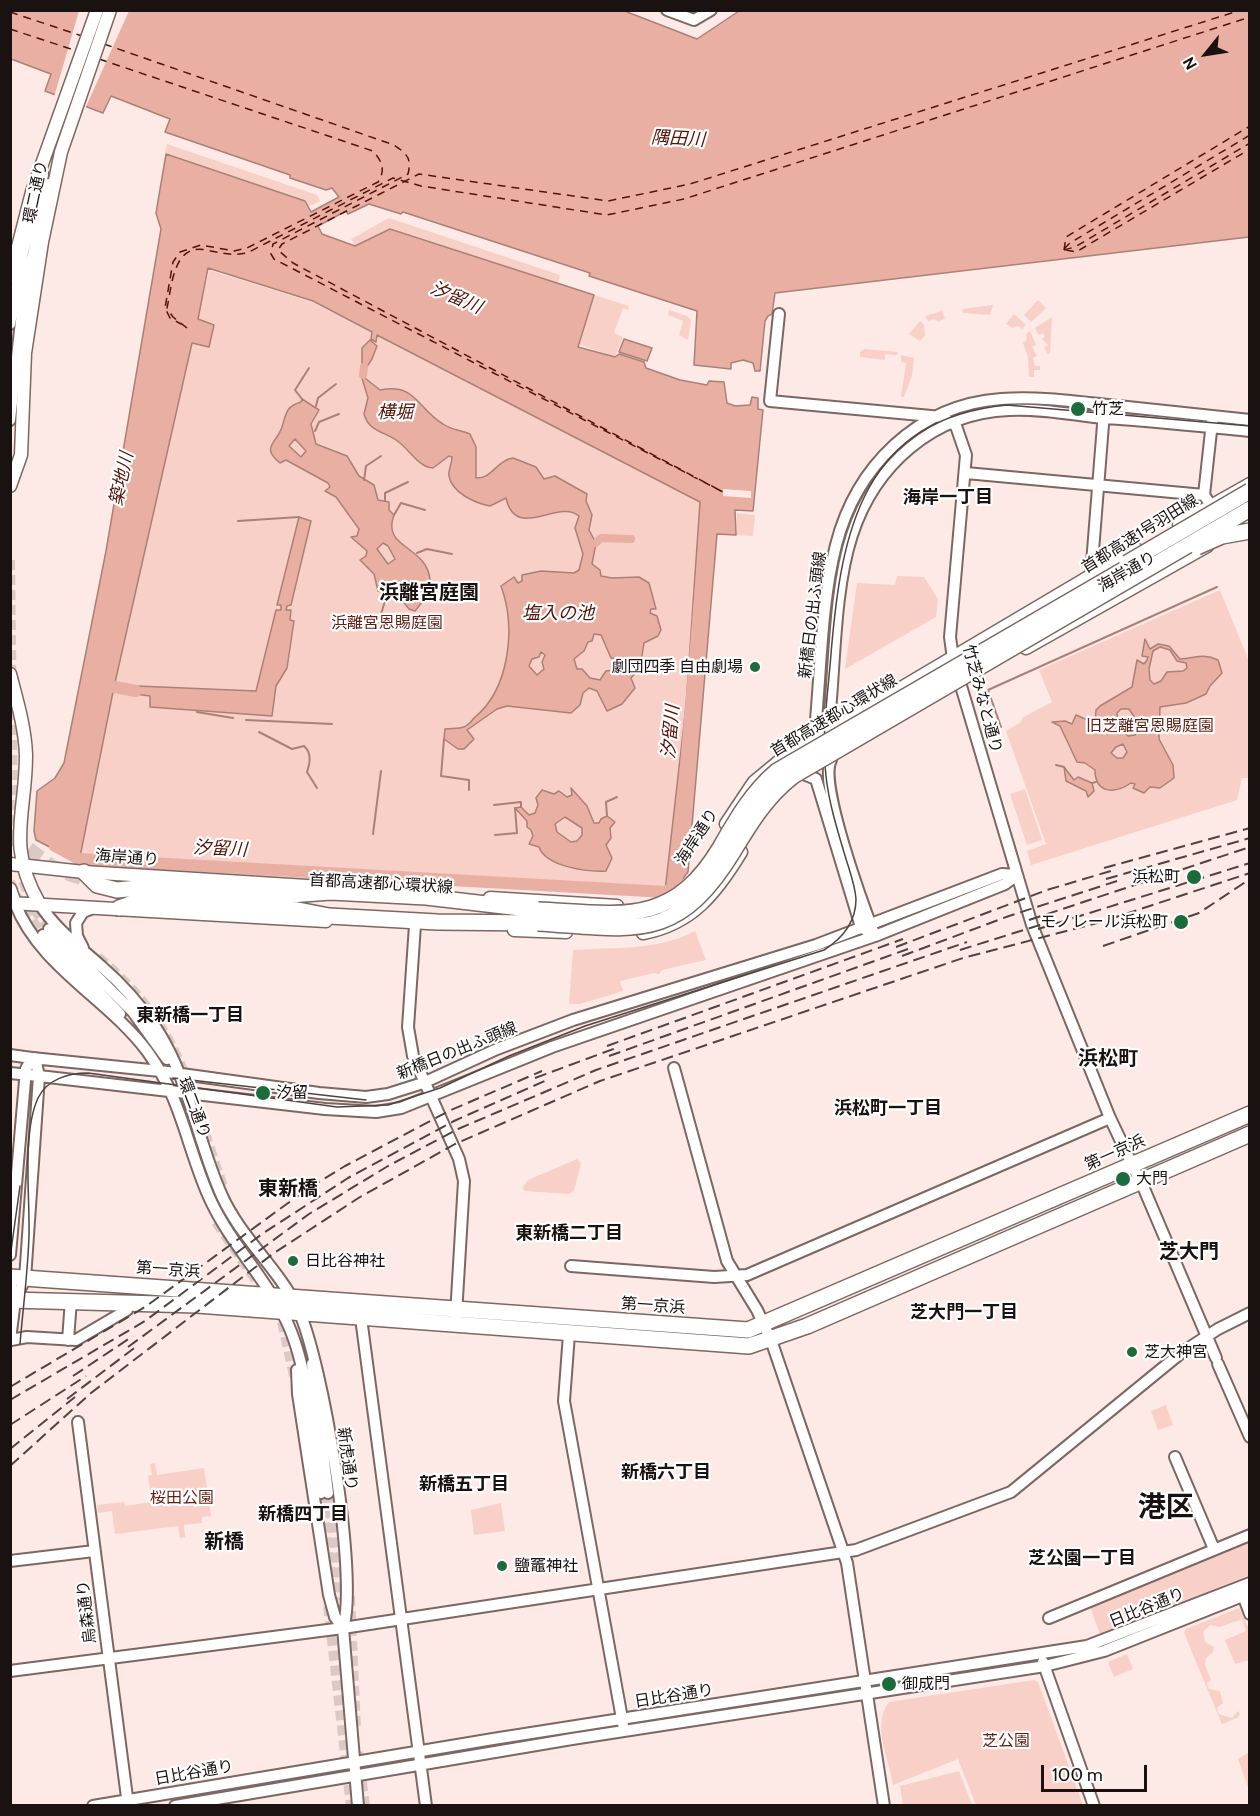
<!DOCTYPE html>
<html>
<head>
<meta charset="utf-8">
<style>
  body { margin:0 }
  #map { position:relative; width:1260px; height:1816px; overflow:hidden; background:#fde9e5; font-family:Cabin,sans-serif }
  canvas { display:block }
  .frame { position:absolute; inset:0; border:12px solid #1a1210; pointer-events:none }
  .north { position:absolute; left:1176px; top:24px; width:60px; height:60px; -webkit-text-stroke:4px #fff; paint-order:stroke; rotate:240deg; font-size:16px; font-weight:700; line-height:24px; text-align:center; color:#1a1210 }
  .north::after { content:''; display:block; margin:auto; width:21px; height:27px; background:#1a1210; clip-path:polygon(50% 0,100% 100%,50% 72%,0 100%) }
  .scale { position:absolute; left:1041px; top:1765px; width:106px; height:27px; box-sizing:border-box; border:3px solid #1a1210; border-top:0; padding-left:8px; font-size:18px; line-height:21px; white-space:nowrap; color:#1a1210; -webkit-text-stroke:4px #fff; paint-order:stroke }
</style>
</head>
<body>
<div id="map">
<canvas width="1260" height="1816"></canvas>
<div class="frame"></div>
<div class="north">N</div>
<div class="scale">100 m</div>
</div>
<script>
const g = document.querySelector('canvas').getContext('2d');
g.lineJoin = 'round';
function paint(path, color) { g.fillStyle = color; g.fill(path, 'evenodd'); }
function strokePath(path, color, width, dash) { g.strokeStyle = color; g.lineWidth = width; g.lineCap = dash ? 'butt' : 'round'; g.setLineDash(dash || []); g.stroke(path); }
function write(font, color, halo, rows, align = 'center') {
  g.font = font + ' Cabin,"Noto Sans JP",sans-serif'; g.lineWidth = 4.5; g.setLineDash([]); g.textBaseline = 'middle'; g.strokeStyle = halo; g.fillStyle = color; for (const [text, x, y, turn = 0] of rows) {
    g.save(); g.translate(x, y); g.rotate((+turn || 0) * Math.PI / 180); g.textAlign = isNaN(turn) ? turn : align; if (halo) g.strokeText(text, 0, 0); g.fillText(text, 0, 0); g.restore();
  }
}
const green = new Path2D(`
  M167,144L317,195L320,201L308,207L305,201L165,153Z
  M389,218L560,275L558,283L390,228L355,246L351,239Z
  M209,270L312,302L372,333L371,339L376,341V335L701,502L686,706L665,891L80,858L114,687L192,343L209,347L214,325L198,319Z
  M594,295L629,306L628,310L623,308L614,333L623,337L615,357L578,344Z
  M1038,300L1046,308L1031,322L1024,315Z
  M993,305L990,315L963,313L962,309Z
  M669,310L687,316L691,320L688,340L679,335L683,321L668,315Z
  M942,311L945,318L938,322L934,319L928,321L925,316Z
  M1014,314L1026,325L1022,329L1018,326L1012,328L1006,324Z
  M1052,317L1050,353L1048,354L1044,348L1048,345L1042,339L1045,337L1043,333L1039,335L1035,328Z
  M920,321L924,325L925,335L920,341L909,334Z
  M1030,331L1036,345L1032,347L1037,356L1033,358L1035,366H1040V370H1034V377H1029L1028,357L1023,343L1027,340L1026,334Z
  M864,349L898,352L897,355L885,354V360L860,357V352Z
  M901,355L914,358L912,376L904,397H901L906,363L901,362Z
  M737,513L755,515L753,536L736,535Z
  M897,576L924,577L938,599L936,617L845,669L857,583L895,585Z
  M1220,590L1249,661V778H1242L1237,800L1031,865L1027,851L1046,844L1006,731L1021,722L1022,718L1052,702L1039,670Z
  M1025,789L1042,840L1027,845L1010,794Z
  M695,931L706,960L662,970L659,974L654,973L620,981L623,991L580,1004H569L573,950C615,947 657,951 695,931Z
  M577,1159L581,1163L574,1191L569,1194L525,1191L522,1188L528,1180Z
  M1166,1405L1173,1425L1158,1430L1151,1411Z
  M155,1463L157,1475L204,1468L211,1516L202,1517V1523L184,1525L185,1537L180,1538L178,1526L115,1534L112,1511L98,1513L97,1505L124,1502L125,1506L152,1502L148,1476L152,1475L150,1464Z
  M501,1503L505,1531L474,1535L471,1510Z
  M1249,1540V1575L1100,1635L1090,1606Z
  M1239,1608L1249,1629V1660L1235,1664L1225,1640L1246,1631L1242,1619L1220,1627L1210,1625L1203,1632L1205,1642L1214,1647L1213,1652L1206,1658L1205,1665L1211,1680L1207,1683L1209,1689L1220,1691L1223,1703L1217,1708L1219,1714L1232,1718L1238,1711L1240,1714L1237,1718L1222,1724L1184,1633L1186,1629Z
  M1127,1654L1133,1669L1114,1677L1108,1662Z
  M1034,1680L1038,1682L1083,1805H976L958,1759L893,1785C889,1757 871,1726 889,1702Z
  M1249,1752V1790L1238,1759Z
  M959,1771L972,1805H903L900,1786Z`);
const water = new Path2D(`
  M622,10L697,39L739,11H1249V237L775,293L772,314L768,316L765,321L760,371H755L753,363L743,360L731,363V369L694,365L697,311L589,276L590,273L403,212L401,214L369,204L348,214L346,211L318,226L322,234L355,246L390,229L594,295L578,347L615,357L619,354L644,362L646,368L680,380L707,385L709,381L724,382L727,403L735,406L750,405L752,397L758,398V409L763,410L753,511L735,510L736,535L717,534L688,872L680,882L665,891L686,706L700,502L377,335L376,342L371,339L372,332L313,301L208,268L198,319L214,325L209,347L192,343L114,687L79,862L36,840L34,831L37,791L55,778L64,763L106,551L161,229L156,213L166,154L305,201L311,212L339,197L332,188L326,190L290,178V175L165,132L170,119L111,96L103,113L45,91L51,74L11,59L10,11Z
  M624,339L652,348L647,361L619,352Z
  M370,340L377,346L372,359L366,368L362,367V348Z
  M361,375L380,390C416,383 416,407 443,424C451,430 461,430 470,434L476,447V478C492,479 497,460 513,458L536,467L544,479L555,476L587,494L586,501L592,515L589,530L596,543L592,564L600,570L601,576L612,578L639,577L649,583L656,609H651L650,613L657,616L661,630L658,636L644,643L640,668L631,678L635,688L622,704L607,711L597,691L589,688L583,693L580,705L571,713L507,706L497,709L467,730L474,739L464,749H458L444,739L445,729C451,728 458,729 464,727C467,726 472,721 474,718C510,689 516,627 501,586L514,577L518,583L522,581V575L541,571L574,573L579,570L583,554L575,528L579,516C558,498 516,542 506,498L490,506C475,503 452,493 449,476C448,470 452,464 452,457L449,456L433,468C420,468 410,451 400,443C388,432 369,433 364,414L368,398ZM594,634L601,635L611,658L617,659L615,670L606,671L600,680L590,678L582,669H577L574,659L584,651L588,642L592,641ZM541,652L545,655L542,662L544,669L537,675L529,666L532,659L539,657Z
  M302,399L319,410L311,424L316,444L347,456L359,476L374,485L378,500L389,502V510L394,515C381,549 427,545 430,580L422,594V602L415,611L409,609L393,589L384,587L382,592L378,591L374,574L360,560L366,556L367,551L351,537L357,536L359,529L336,497L325,491L330,487L328,483L286,460L280,463C260,447 277,443 282,427C286,414 286,406 301,402ZM295,439L306,451L301,457L289,446ZM383,543L388,546L395,559L388,564L377,549Z
  M299,517L311,521L291,605L287,606L286,610H291L290,620L294,621L287,668L276,686L272,716L150,707V696L135,694L137,686L256,691L276,610H281V605H277Z
  M1145,639L1150,649L1158,644L1169,646L1180,659C1196,658 1202,653 1218,660L1222,673L1210,686L1206,694L1186,703L1160,707L1159,739L1173,765L1174,778L1160,788L1150,787L1144,793L1133,788L1135,784L1131,783C1115,794 1095,794 1095,770L1085,763L1077,762L1060,726L1052,722L1065,721L1072,724L1076,715L1095,723L1096,710L1100,706L1132,687L1137,660L1144,664L1147,660L1148,657L1142,656ZM1160,647L1170,650L1177,661L1186,663L1187,668L1183,671L1167,672L1161,681L1154,684L1150,680L1149,669L1153,651ZM1121,709H1129L1141,727L1135,735L1128,736L1118,726L1117,713ZM1123,744L1127,752L1123,758H1117L1111,753L1116,747Z
  M1064,767L1074,780L1078,777L1092,783L1094,791L1088,797L1086,791L1066,781Z
  M571,788L587,806L594,823H599L601,819L607,816L615,822L610,828L611,838L606,845L612,858L606,871C588,872 546,867 539,847L529,844L533,836L531,830L527,827V821L515,808L521,807L529,815L535,813L538,805L536,798L542,790L554,794L559,791L567,797L572,795ZM565,817L582,828V835L577,841L571,842L557,832L555,824Z`);
const pier = new Path2D(`
  M79,11H129L85,109L54,97Z
  M723,489L751,491V498L723,496Z`);
const stream = new Path2D(`
  M302,399L295,390L309,368
  M316,406L318,398L336,384
  M315,431L319,422L339,414
  M364,480L366,466L381,456
  M385,501V493L408,482
  M394,515L401,503L425,510
  M238,521L299,517
  M417,553L427,549L452,554
  M378,624L385,601L382,592
  M197,712L233,718
  M246,720L332,724
  M1001,727L988,690L1217,587
  M259,732L292,749L304,746C312,753 310,763 307,772L317,788
  M444,739L441,776L469,780V790
  M1056,765L1064,767
  M1092,783L1096,782
  M494,805L521,802V807
  M607,816L606,802L617,797
  M373,834L381,771
  M495,835L517,833L515,808`);
const canal = new Path2D(`
  M363,375L364,367
  M596,543L601,538L631,539`);
const river = new Path2D(`
  M196,205L714,430L676,886L665,892L79,859L55,846L79,781Z
  M99,684L136,691`);
const ferry = new Path2D(`
  M10,12L82,36
  M10,29L77,51
  M104,44L394,145C407,154 412,158 408,174L273,244L271,254L274,259L723,492L293,263L278,250L282,244L419,174L608,201L690,184L1241,10
  M99,59L373,151C382,161 386,170 378,182L247,248L234,251L201,245L180,252L173,262L165,308L170,318L181,324
  M1064,249L1070,243L1250,135
  M1064,250L1066,237L1250,126
  M1064,250L1075,247L1250,143
  M1066,250L1076,252L1250,149
  M187,328L173,317L167,308C172,286 173,243 206,250C221,253 232,256 247,253L393,178L421,186L607,215L684,199L1250,17`);
const secondaryTunnel = new Path2D(`
  M10,560L13,804L16,832
  M23,881L36,912L49,929
  M10,882L22,907L43,935
  M98,957C185,1030 188,1091 224,1189
  M216,1222L268,1298
  M282,1322L295,1380
  M321,1493L334,1601
  M328,1493L343,1600
  M350,1596L356,1728
  M328,1606L351,1806
  M358,1752L365,1806`);
const highwayTunnel = new Path2D(`
  M10,835L52,867L101,885`);
const secondary = new Path2D(`
  M667,10L694,20L711,10
  M779,314L770,401L942,417L956,426L966,455L950,637L953,659L1032,925L1110,1118L1140,1181
  M10,324L23,252L43,175
  M10,420L24,294L49,184
  M966,473L1204,495
  M1208,501L1204,495L1212,422
  M1091,576L1104,412
  M841,724L833,720L830,711C835,656 835,587 852,535C875,465 933,413 1009,410C1040,408 1073,415 1104,418C1153,421 1201,426 1250,431
  M811,741L815,730C821,671 821,603 836,545C856,467 917,405 1001,399C1039,396 1080,402 1118,406C1162,411 1206,415 1250,420
  M806,775L816,779L861,927L875,936L1005,884L1017,875
  M15,903C39,966 108,999 147,1051C182,1099 186,1145 209,1197C229,1242 265,1277 286,1320C309,1367 313,1441 321,1493
  M39,903C55,929 80,947 102,967C123,985 141,1006 156,1028C190,1080 197,1141 222,1196C241,1238 278,1268 298,1309C322,1359 359,1578 343,1628L358,1806
  M415,925L408,1027L413,1056L459,1159L464,1181L456,1315
  M49,929L133,1012L167,1059
  M43,935L120,1014
  M83,948L77,936L76,923L83,912L93,908
  M10,1055L32,1058
  M674,1068L727,1261L757,1310L771,1340L847,1563L884,1806
  M10,1073L39,1076L35,1058
  M1139,1177L1216,1358
  M10,1255L26,1069L32,1058L160,1071L319,1093L366,1097L388,1094L423,1083L497,1049L573,1020L816,945L1002,874L1017,875
  M571,1266L714,1277L747,1275L1110,1118
  M10,1283L15,1300L10,1340
  M15,1300L25,1279L39,1076L325,1109L376,1112L401,1108L552,1047L875,936C864,908 818,783 831,760
  M361,1318L426,1806
  M569,1334L564,1401L623,1724
  M11,1340L27,1337L76,1340L127,1310L128,1301
  M68,1340L71,1300
  M312,1364L328,1493
  M1218,1364L1250,1437
  M297,1370L298,1394L329,1595L335,1617L343,1628
  M78,1422L128,1805
  M1175,1457L1214,1549
  M10,1561L94,1551
  M1243,1595L1250,1614
  M1049,1618L1250,1535
  M1043,1662L1094,1806
  M10,1671L343,1628L856,1550L1011,1492L1181,1353L1218,1329L1250,1313
  M93,1806L493,1739L1087,1646L1250,1583
  M175,1806L572,1739L1045,1666L1104,1651L1250,1593`);
const primary = new Path2D(`
  M10,278L32,192L97,10
  M10,486L21,455L25,353L42,242L61,152L110,10
  M1179,524L1250,484
  M1230,532L1250,521
  M1026,648L1207,546
  M10,674C17,701 25,727 26,755C26,815 6,845 39,903
  M726,824L754,782L783,758L1136,549
  M10,864L84,872L323,887
  M10,889L15,903
  M490,898L617,906
  M10,903L326,921
  M514,930L566,932
  M643,933C692,924 716,893 741,852`);
const highway = new Path2D(`
  M84,872L97,885L117,890L148,887L289,895L331,892L426,897L538,910
  M119,908L144,899L288,908L329,916L437,922L538,923
  M10,1277L748,1330L1250,1114
  M10,1300L197,1305L749,1346L807,1326L1250,1134`);
const tram = new Path2D(`
  M173,1078L366,1100
  M10,1258L20,1186
  M20,1344C23,1308 28,1271 29,1235C30,1197 22,1133 38,1098C47,1079 69,1073 88,1073L337,1107L388,1105L440,1088L509,1056L585,1026L824,950C843,938 856,922 856,899C855,885 850,872 846,859C838,832 829,804 826,776C821,735 828,694 831,654C841,532 862,419 1007,405L1250,426`);
const rail = new Path2D(`
  M1104,868L1250,828
  M1106,879L1250,838
  M1029,920L1250,847
  M1038,929L1250,863
  M1103,946L1199,913L1250,879
  M896,947L1047,890L1114,870
  M960,950L1046,923
  M902,956L1009,916L1117,881
  M607,1046L903,939
  M609,1056L908,949
  M535,1078L616,1048
  M128,1347L309,1214L388,1166L458,1129L596,1070L967,942
  M73,1376L133,1336
  M10,1387L145,1307L306,1190L345,1166L451,1110L542,1071
  M67,1399L137,1346
  M10,1400L145,1321L262,1234L348,1178L454,1121L547,1080
  M10,1425L86,1376
  M10,1449L75,1397
  M10,1466L91,1393L274,1253L360,1197L455,1144L600,1081L963,958L1101,922L1250,873`);
const highwayBridge = new Path2D(`
  M1197,547L1222,536L1250,531
  M1127,563L1250,491
  M538,910C619,914 672,928 720,848C736,820 752,792 777,771L1137,562
  M538,923C635,929 677,944 734,850C751,822 767,796 793,776L1250,509`);
const markers = [
  [1078,409,8,"#1b6b3b"],
  [755,667,6,"#1b6b3b"],
  [1194,877,8,"#1b6b3b"],
  [1181,922,8,"#1b6b3b"],
  [263,1093,8,"#1b6b3b"],
  [1123,1179,8,"#1b6b3b"],
  [293,1261,6,"#1b6b3b"],
  [1132,1352,6,"#1b6b3b"],
  [502,1566,6,"#1b6b3b"],
  [889,1684,8,"#1b6b3b"]
];
const streetNames = [
  ["環二通り",36,192,-78],
  ["首都高速1号羽田線",1140,534,-32],
  ["海岸通り",1127,572,-30],
  ["新橋日の出ふ頭線",813,615,-83],
  ["竹芝みなと通り",982,699,75],
  ["首都高速都心環状線",834,716,-31],
  ["海岸通り",697,837,-57],
  ["海岸通り",127,858,4],
  ["首都高速都心環状線",381,884,3],
  ["新橋日の出ふ頭線",457,1051,-22],
  ["環二通り",194,1108,69],
  ["第一京浜",1115,1153,-24],
  ["第一京浜",168,1270,4],
  ["第一京浜",653,1306,4],
  ["新虎通り",347,1459,82],
  ["日比谷通り",1147,1608,-22],
  ["烏森通り",87,1612,-97],
  ["日比谷通り",674,1696,-9],
  ["日比谷通り",194,1773,-10]
];
const poiNames = [
  ["竹芝",1092,409],
  ["劇団四季 自由劇場",743,667,"right"],
  ["浜松町",1180,877,"right"],
  ["モノレール浜松町",1168,922,"right"],
  ["汐留",276,1093],
  ["大門",1136,1179],
  ["日比谷神社",305,1261],
  ["芝大神宮",1144,1352],
  ["鹽竈神社",514,1566],
  ["御成門",902,1684]
];
const parkNames = [
  ["浜離宮恩賜庭園",387,623],
  ["旧芝離宮恩賜庭園",1150,726],
  ["桜田公園",182,1498],
  ["芝公園",1006,1741]
];
const waterNames = [
  ["隅田川",678,139,3],
  ["汐留川",456,298,23],
  ["横堀",395,413],
  ["築地川",122,479,-78],
  ["塩入の池",558,614],
  ["汐留川",671,732,-85],
  ["汐留川",220,849,3]
];
const neighbourhoodNames = [
  ["海岸一丁目",948,498],
  ["東新橋一丁目",190,1016],
  ["浜松町一丁目",888,1109],
  ["東新橋二丁目",569,1234],
  ["芝大門一丁目",964,1313],
  ["新橋六丁目",666,1473],
  ["新橋五丁目",464,1485],
  ["新橋四丁目",303,1515],
  ["芝公園一丁目",1082,1559]
];
const quarterNames = [
  ["浜離宮庭園",429,593],
  ["浜松町",1108,1059],
  ["東新橋",288,1189],
  ["芝大門",1189,1252],
  ["新橋",224,1542]
];
const townNames = [
  ["港区",1166,1508]
];
paint(green, '#f8d0c7');
paint(water, '#e9afa3');
strokePath(water, '#ab8077', 1.5);
paint(pier, '#fde9e5');
strokePath(stream, '#ab8077', 2);
strokePath(canal, '#e9afa3', 8);
strokePath(river, '#e9afa3', 12);
strokePath(ferry, '#551308', 1.5, [8, 6]);
strokePath(secondaryTunnel, '#dbc9c5', 10, [10, 5]);
strokePath(highwayTunnel, '#dbc9c5', 15, [15, 8]);
strokePath(secondary, '#7c6762', 14);
strokePath(primary, '#7c6762', 15);
strokePath(highway, '#7c6762', 18);
strokePath(secondary, '#fff', 10);
strokePath(primary, '#fff', 12);
strokePath(highway, '#fff', 15);
strokePath(tram, '#4f4441', 1.5);
strokePath(rail, '#4f4441', 2, [12, 6]);
strokePath(highwayBridge, '#7c6762', 18, []);
strokePath(highwayBridge, '#fff', 15);
for (const [x, y, r, color] of markers) { const dot = new Path2D(); dot.arc(x, y, r, 0, 2 * Math.PI); g.fillStyle = color; g.fill(dot); strokePath(dot, '#fff', 2); }
write('16px', '#1a1210', '#fff', streetNames);
write('16px', '#1a1210', '#fff', poiNames, 'left');
write('16px', '#621f13', '#fff', parkNames);
write('italic 18px', '#551308', '#fff', waterNames);
write('bold 18px', '#1a1210', '#fff', neighbourhoodNames);
write('bold 20px', '#1a1210', '#fff', quarterNames);
write('bold 28px', '#1a1210', '#fff', townNames);
</script>
</body>
</html>
